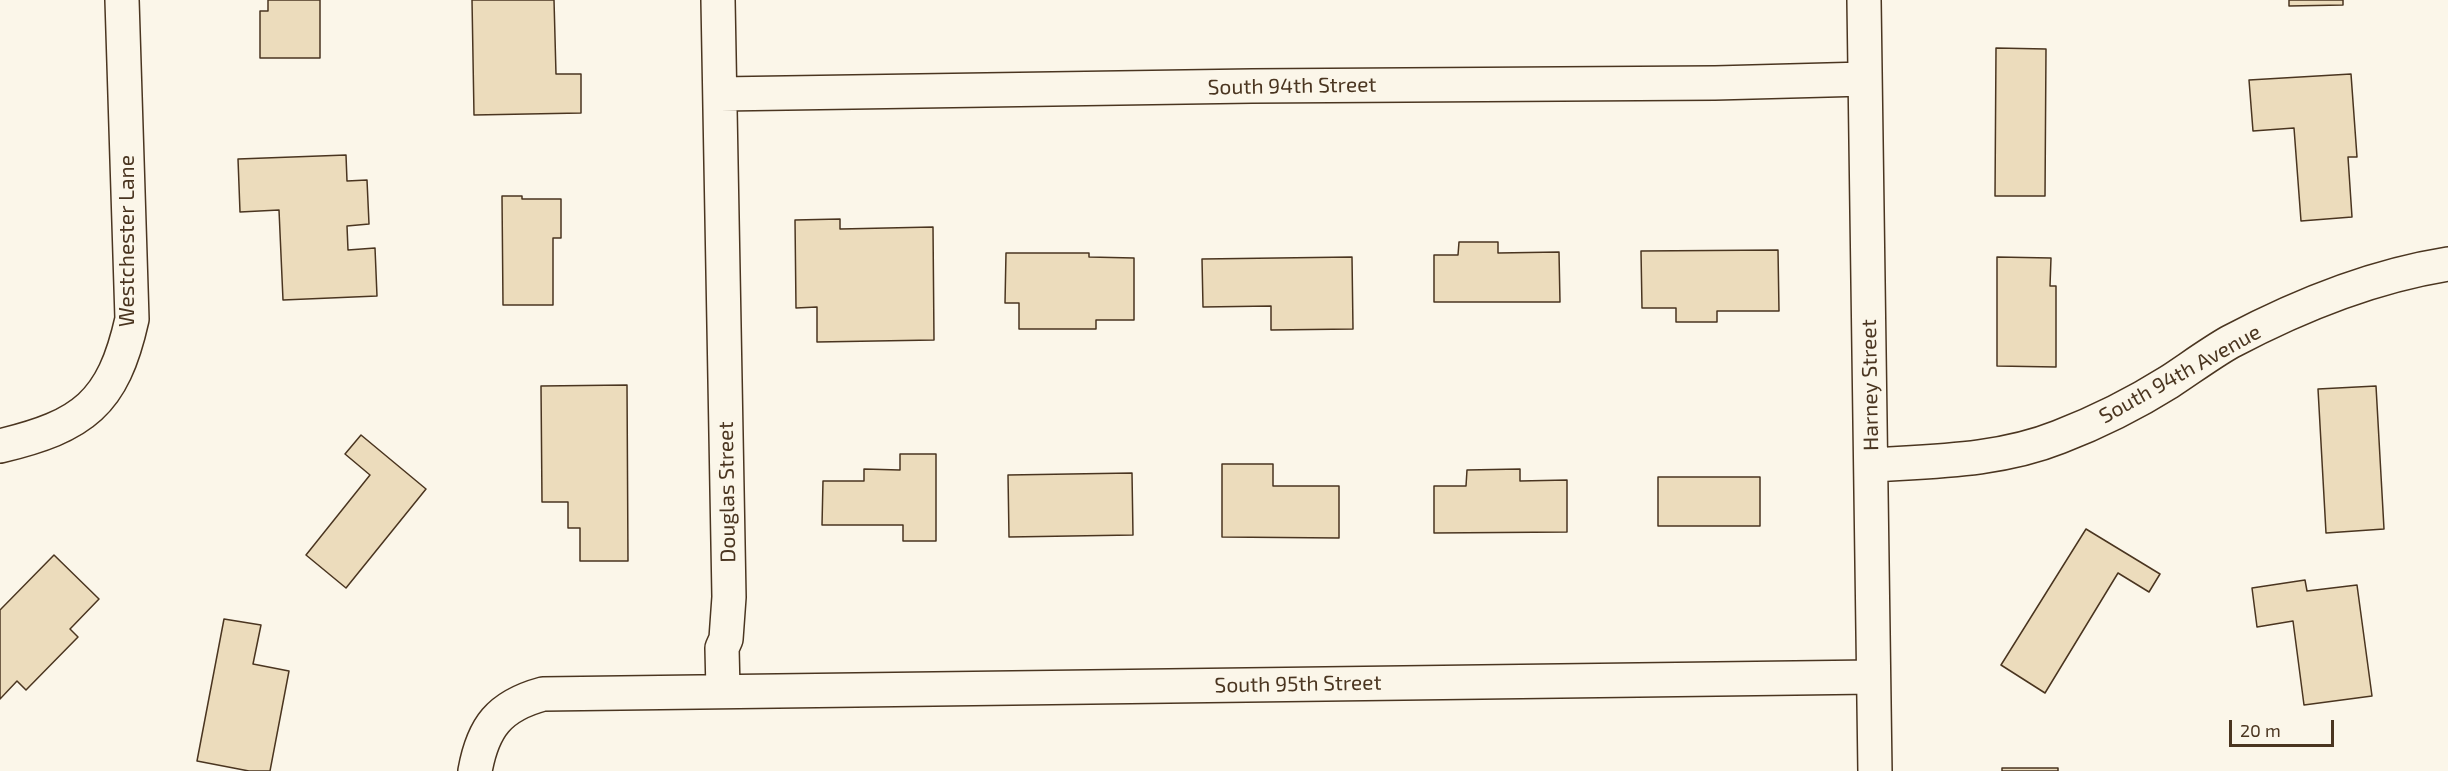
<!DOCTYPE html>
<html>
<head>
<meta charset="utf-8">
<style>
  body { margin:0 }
  #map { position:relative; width:2448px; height:771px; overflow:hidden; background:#fbf6e9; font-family:"Exo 2",sans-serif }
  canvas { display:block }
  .scale { position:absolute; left:2229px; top:720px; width:105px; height:27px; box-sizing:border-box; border:3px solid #4a3520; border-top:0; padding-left:8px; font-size:18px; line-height:21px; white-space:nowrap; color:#4a3520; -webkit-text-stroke:4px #fbf6e9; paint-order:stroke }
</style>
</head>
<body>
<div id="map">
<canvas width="2448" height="771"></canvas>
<div class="scale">20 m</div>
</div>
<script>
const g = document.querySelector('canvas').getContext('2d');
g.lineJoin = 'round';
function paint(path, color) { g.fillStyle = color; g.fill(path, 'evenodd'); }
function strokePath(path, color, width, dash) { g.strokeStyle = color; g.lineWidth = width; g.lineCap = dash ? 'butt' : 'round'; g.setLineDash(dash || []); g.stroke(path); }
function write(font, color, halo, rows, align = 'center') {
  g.font = font + ' "Exo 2",sans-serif'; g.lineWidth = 4.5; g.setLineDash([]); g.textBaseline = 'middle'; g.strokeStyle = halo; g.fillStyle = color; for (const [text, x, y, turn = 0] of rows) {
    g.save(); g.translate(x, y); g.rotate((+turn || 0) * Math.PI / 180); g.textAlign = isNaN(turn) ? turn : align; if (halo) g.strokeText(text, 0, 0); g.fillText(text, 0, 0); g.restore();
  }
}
const building = new Path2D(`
  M268,0H320V58H260V11H268Z
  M472,0H554L556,74H581V113L474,115Z
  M2289,0H2343V5L2289,6Z
  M1996,48L2046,49L2045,196H1995Z
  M2351,74L2357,157H2348L2352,217L2301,221L2294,128L2253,131L2249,80Z
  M346,155L347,181L367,180L369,224L347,226L348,250L375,248L377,296L283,300L279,210L240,212L238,159Z
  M502,196H522V199H561V238H553V305H503Z
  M840,219V229L933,227L934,340L817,342V307L796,308L795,220Z
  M1459,242H1498V253L1559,252L1560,302H1434V255H1458Z
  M1778,250L1779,311H1717V322H1676V308H1642L1641,251Z
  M1006,253H1089V257L1134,258V320H1096V329H1019V303H1005Z
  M1352,257L1353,329L1271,330V306L1203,307L1202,259Z
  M1997,257L2051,258L2050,286H2056V367L1997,366Z
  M627,385L628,561H580V528H568V502H542L541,386Z
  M2376,386L2384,529L2326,533L2318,389Z
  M361,435L426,489L346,588L306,555L370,475L345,454Z
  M900,454H936V541H903V525H822L823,481H864V469L900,470Z
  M1222,464H1273V486H1339V538L1222,537Z
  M1520,469V481L1567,480V532L1434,533V486H1466L1467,470Z
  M1132,473L1133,535L1009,537L1008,475Z
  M1658,477H1760V526H1658Z
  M2086,529L2160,574L2149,592L2118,573L2045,693L2001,665Z
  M54,555L99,599L70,629L78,637L26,690L17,681L0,699V610Z
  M2305,580L2307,591L2357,585L2372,696L2304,705L2293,621L2257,627L2252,588Z
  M224,619L261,625L253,664L289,671L270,771H249L197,761Z
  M2002,768H2058V771H2002Z`);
const minor = new Path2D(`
  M718,0L729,597L726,639L722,648L723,691
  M1864,0L1875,771
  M720,94L1252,86L1715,83L1865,79
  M0,446C83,426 113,404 132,319L122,0
  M1871,465C1934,461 1999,461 2059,437C2098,422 2134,404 2169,382C2189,369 2209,354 2230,342C2298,306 2372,276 2448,264
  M475,771C483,727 499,706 543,694L1873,677`);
const streetNames = [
  ["South 94th Street",1292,86,-1],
  ["Westchester Lane",127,241,-90],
  ["South 94th Avenue",2180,374,-29],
  ["Harney Street",1870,385,-91],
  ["Douglas Street",727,492,-91],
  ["South 95th Street",1298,684,-1]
];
paint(building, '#ecdcbc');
strokePath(building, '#4a3520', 1.5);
strokePath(minor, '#4a3520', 36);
strokePath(minor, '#fbf6e9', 33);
write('21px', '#4a3520', '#fbf6e9', streetNames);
</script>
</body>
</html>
